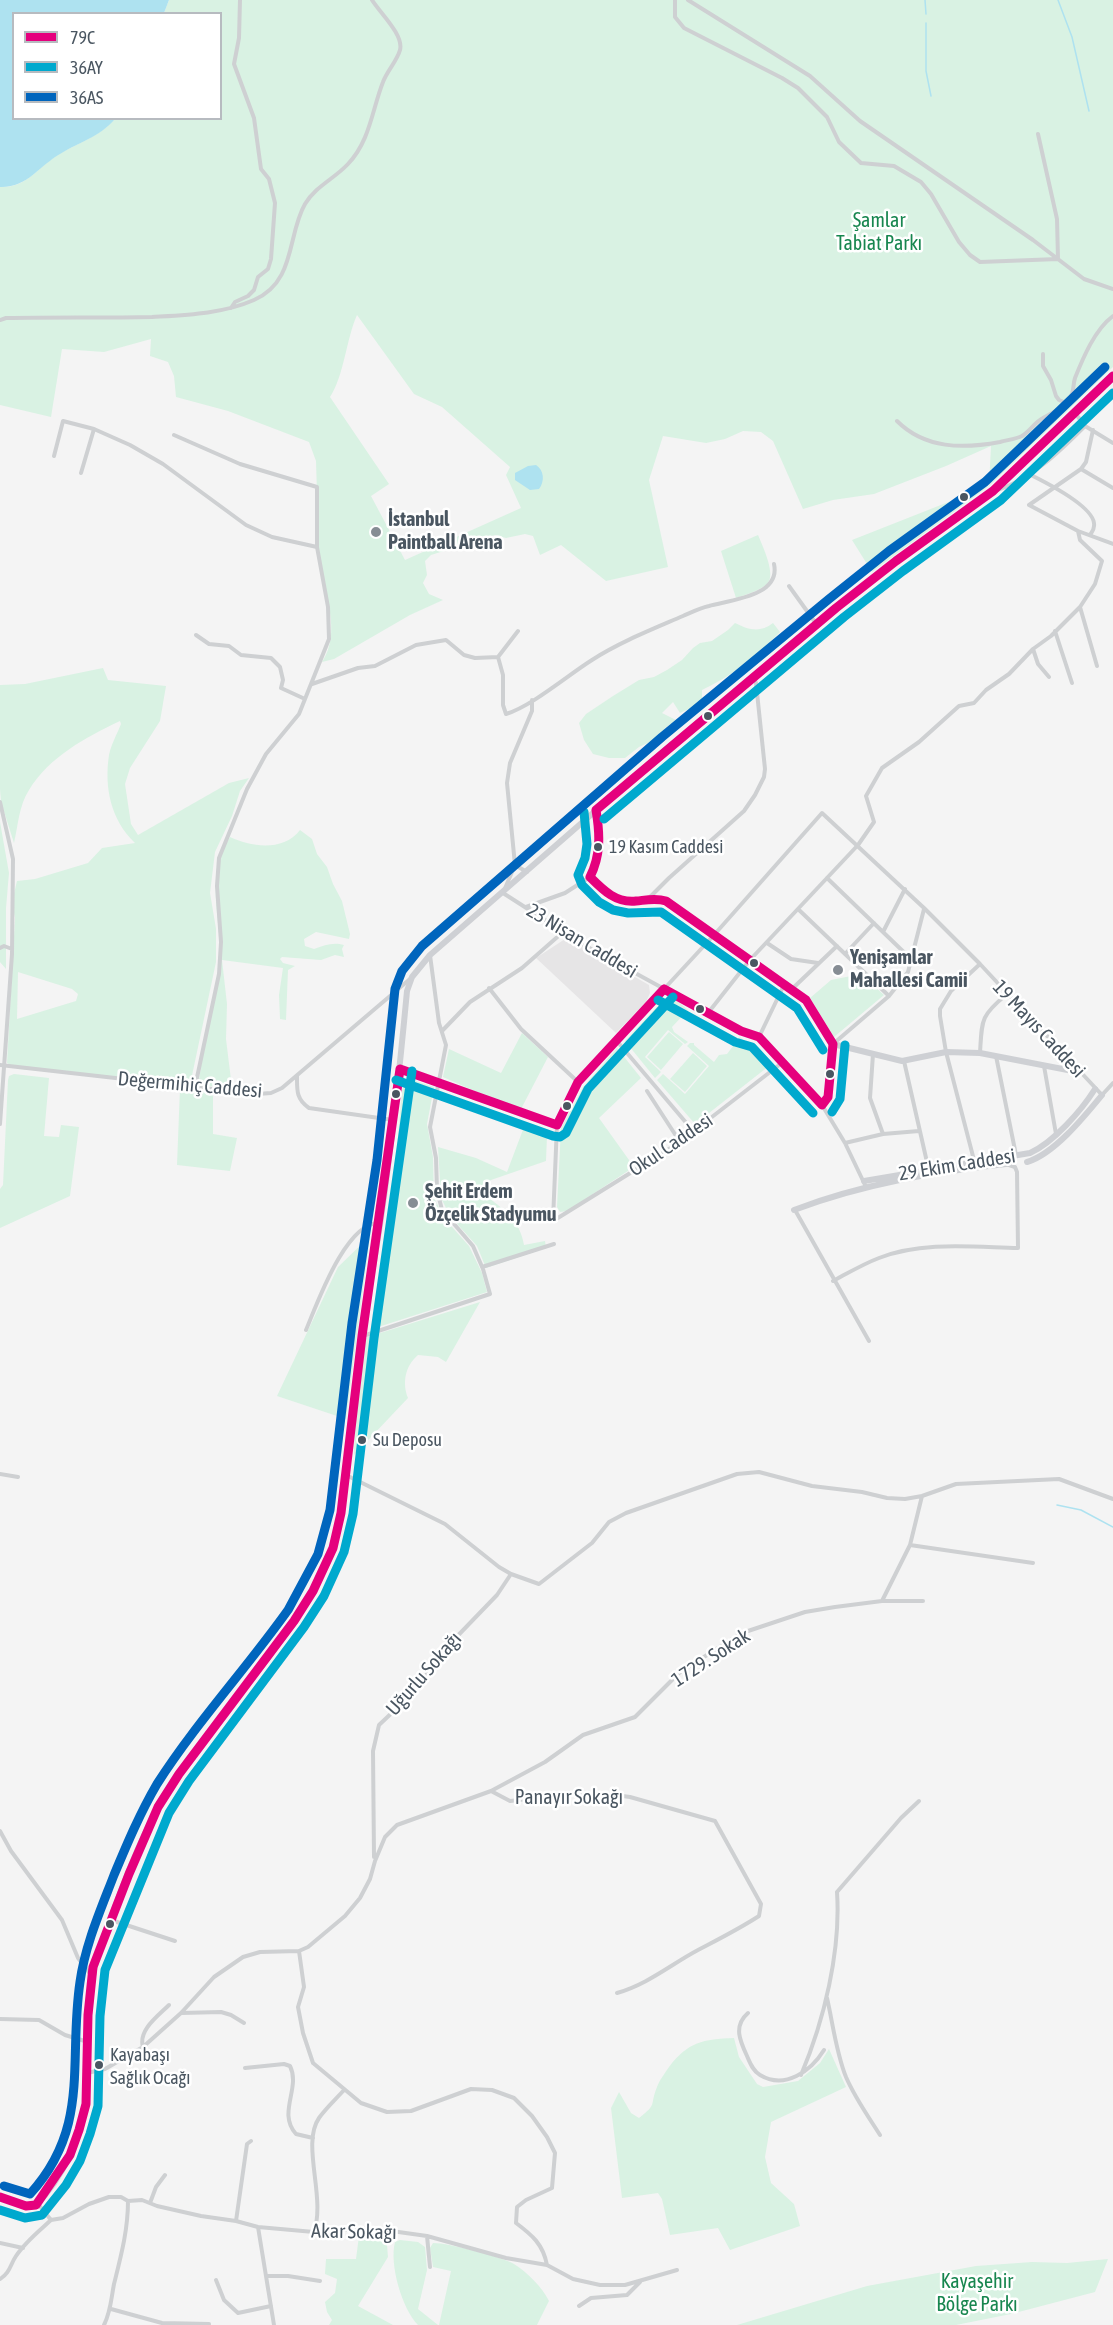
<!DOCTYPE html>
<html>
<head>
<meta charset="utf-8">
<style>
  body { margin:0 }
  #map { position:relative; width:1113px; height:2325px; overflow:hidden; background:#f4f4f4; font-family:"Asap Condensed",sans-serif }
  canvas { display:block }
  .legend { position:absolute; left:12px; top:12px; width:210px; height:108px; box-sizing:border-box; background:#fff; border:2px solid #b7bbc0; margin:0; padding:8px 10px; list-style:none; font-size:18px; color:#4a5661 }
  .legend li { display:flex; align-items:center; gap:12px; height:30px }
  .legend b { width:30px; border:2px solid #b7bbc0 }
</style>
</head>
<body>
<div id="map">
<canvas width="1113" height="2325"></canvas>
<ul class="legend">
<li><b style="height:8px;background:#e5007d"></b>79C</li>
<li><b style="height:8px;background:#00a9ce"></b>36AY</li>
<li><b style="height:8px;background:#0065bd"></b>36AS</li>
</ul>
</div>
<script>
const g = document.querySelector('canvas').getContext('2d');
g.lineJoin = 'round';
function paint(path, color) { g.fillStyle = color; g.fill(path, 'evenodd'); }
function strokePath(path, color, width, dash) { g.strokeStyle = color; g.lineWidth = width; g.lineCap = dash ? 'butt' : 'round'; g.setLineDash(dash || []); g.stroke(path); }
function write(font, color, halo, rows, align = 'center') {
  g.font = font + ' "Asap Condensed",sans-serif'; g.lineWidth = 5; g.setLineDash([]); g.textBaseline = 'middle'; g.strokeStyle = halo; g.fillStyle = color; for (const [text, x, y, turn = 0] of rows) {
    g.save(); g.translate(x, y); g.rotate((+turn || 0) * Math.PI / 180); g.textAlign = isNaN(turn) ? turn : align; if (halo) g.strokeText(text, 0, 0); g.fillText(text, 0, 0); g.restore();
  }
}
const education = new Path2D(`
  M565,939H568L649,985L650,993L646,1002L616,1033L536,958Z`);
const green = new Path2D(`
  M169,0H1113V367L989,486L872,572L852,540L989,486L991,446L946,466L874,494L833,500L803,509L773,441L761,432L743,431L725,439L706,443L663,436L649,480L668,567L606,581L561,545L540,555L533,536L525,534L506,538L495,535L431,555L425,561L427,575L423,583L429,594L443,600L410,615L334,659L322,662C342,632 324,594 320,562C318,541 319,520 319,500V495L317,494L316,461L309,442L228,411L176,397L174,376L168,362L150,356L151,339L104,352L62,349L51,417L0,405V187C26,188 36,169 56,156C78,142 96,139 115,119L220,118V14L164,13ZM357,315L414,394L442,407L510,467L506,475L521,508L405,560L371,496L389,484L330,397C344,376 346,340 357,315Z
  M758,535C762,545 777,575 767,584C759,591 745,595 736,598L721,551Z
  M735,623C749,630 760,633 773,623L780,632C756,657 733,675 702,690V703L680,713L673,702L662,713L676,720L665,728L659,738L639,747L625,758H609L593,754L584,740L579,723L586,714L613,696L639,680L654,677L667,670L682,660L693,648L700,643L712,641L728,630Z
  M103,668L108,680L166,686L160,721L130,768L125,784L131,824L138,835L229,783L249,778L240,791L232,816L215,852L210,893L216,929V962L190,1085L123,1077L18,1069L7,1063L15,918L12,902L17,881L35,879L88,863L102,848L135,843C111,820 104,788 109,755C111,745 117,734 121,724L120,721C86,737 49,757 29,790C19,805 18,826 14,843L1,802L0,789V685L25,684ZM18,972L72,989L78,994L76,1001L17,1019Z
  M0,822L9,873L6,908V969L0,962Z
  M300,830L312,839L317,854L327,867L333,884L342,901L350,934L349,939L316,932L304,939L305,946L314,949C325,945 333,942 344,945L342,949L344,957L335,955L321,960L282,957L280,959L283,963L295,966L288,970L286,1020L280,1019L279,995L283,968L222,960L227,1004L226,1039L232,1088L198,1085C201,1070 202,1054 205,1039C209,1018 216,997 219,976C226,926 201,883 230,837C251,847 283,852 300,830Z
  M861,974L884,995L834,1037L810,998L831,980Z
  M665,998C674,997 681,1004 688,1010L672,1027L674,1032L688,1042L685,1044L668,1030L645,1057L661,1072L655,1078L625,1041Z
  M669,1032L683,1044L661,1070L647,1057Z
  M522,1033L548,1057L520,1111L443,1077L449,1049L501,1073Z
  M740,1037L768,1059L769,1066L695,1124L657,1080L663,1074L685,1094L709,1066L687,1046L690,1043H694V1045L714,1062L719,1055L727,1054Z
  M617,1048L641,1078L599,1118L634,1167L567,1211L560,1212L557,1207L561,1128L583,1087Z
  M693,1053L707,1066L685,1092L670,1079Z
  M14,1074L49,1078L44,1136L59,1137L61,1125L79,1127L70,1196L0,1228V1189L3,1185L8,1080L9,1076Z
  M413,1080L434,1087L427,1124L433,1157L434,1198L445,1219L469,1246L482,1273L487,1292L372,1329L396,1160L402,1090L408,1082Z
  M180,1088L213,1093V1134L237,1138L230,1171L177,1165Z
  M524,1127L547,1136L546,1161L491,1180L482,1188L484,1194C503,1209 520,1220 524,1245L545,1241L546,1248L486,1268L477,1246L450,1216L441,1198L438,1147L476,1158L507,1172Z
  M370,1236L346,1419L277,1396L338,1267Z
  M480,1302L446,1362L438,1357L418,1355C405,1366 402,1383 408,1398L354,1455L355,1411L364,1338Z
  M734,2038L739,2057L757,2084L763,2087L798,2081L820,2063L829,2049L846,2087L771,2122L765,2157L771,2183L794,2204L800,2226L730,2250L718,2228L670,2235L662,2199L658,2193L622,2198L611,2108L619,2092L631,2113L639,2118C658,2103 649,2107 657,2087C659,2081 665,2073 669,2067C688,2042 703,2039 734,2038Z
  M359,2236L384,2239L387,2245L388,2257L358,2306L393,2325H329L332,2320L327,2312L325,2302L335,2293L337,2279L325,2274L326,2259H356Z
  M400,2240L418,2242L425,2247L427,2270L418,2309L438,2325H418C402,2309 389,2264 395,2242Z
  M433,2243C449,2243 502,2257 514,2264C528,2273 542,2287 549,2301L537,2325H439L451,2271L433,2267L430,2248Z
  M1108,2259L1095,2292L1011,2314L956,2325H737L867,2286L976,2266L1032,2262L1067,2263Z`);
const water = new Path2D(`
  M0,0H169L164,13L14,14V118L115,119C98,138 81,141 60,154C39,166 27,188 0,187Z
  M536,465C544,470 545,481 539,489L530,490L515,480V473L528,466Z`);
const stream = new Path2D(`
  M925,0L926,14
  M1058,0L1072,37L1089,111
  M926,23V71L931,96
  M1057,1505L1081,1510L1113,1527`);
const street = new Path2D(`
  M675,0V17L684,28L782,78L798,88L827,117L839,142L861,163L894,166L921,182L931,194L959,242L970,255L980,262L1058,259L1057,219L1038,134
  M688,0L810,76L860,121L1033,240L1084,279L1113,289
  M231,308L235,302L248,296L254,290L258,277L268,269L271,259L275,203L269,179L261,169L254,118L234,64L239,38L240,0
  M0,320L6,318C55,317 103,318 152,317C186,315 222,314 254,300C296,282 287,235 305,204C316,186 334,179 348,164C370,141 372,110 383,82C387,71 397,61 400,50C404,35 380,13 372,0
  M1043,354V366L1051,380L1056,396L1059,400L1066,403
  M1075,413L1085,426L1113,443
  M897,421C925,449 963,449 1000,442C1007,440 1016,439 1022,436C1030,431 1035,422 1043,418C1053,412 1066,407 1071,396C1074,391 1073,384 1075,378C1083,358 1095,329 1113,316
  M1093,430L1086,462L1081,469L1029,505L1078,531L1113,544
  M174,435L240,464L317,487V547L328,607L329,639L299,714L266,754L247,789L219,858L217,886L221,942L219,974L195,1087
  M54,456L63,421L94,429
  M1081,469L1113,488
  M81,473L94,429L130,445L163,464L246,525L272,537L317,547
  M1029,474C1043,481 1097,507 1094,526C1094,530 1092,532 1090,535
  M997,490C1031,480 1061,450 1085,426
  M789,586L817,625
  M1080,607L1097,666
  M1055,631L1072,683
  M196,635L209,644L229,646L241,655L271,658L280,667L283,680L281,688L305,699
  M1033,649L1038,664L1049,677
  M498,657L503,675V705L506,714C532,706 568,675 592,660C620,642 653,629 683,616C692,612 700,608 709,606C731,600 781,596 774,564
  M312,684L358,668L375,666L416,645L446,640L464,655L475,658L498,657L518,631
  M532,700V711L510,763L507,783L515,865L503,893L584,945L741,1031L759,1037L822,1105L845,1143L866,1187
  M0,802L13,859L12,954L0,1124
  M515,865L527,872
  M827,878L912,960
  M649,898L669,878L744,811L755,795L764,777L765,769L756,683L754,678
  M526,907L565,893L590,877
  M798,909L889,996
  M883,932L905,889
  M767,943L791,959L818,963
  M0,948L4,946L12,949
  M845,954L874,923
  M489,988L521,1029L578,1082
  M792,989L837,946
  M708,1013L749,961L858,845L874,822L866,796L882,768L919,742L959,706L974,703L986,690L1009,674L1033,649L1051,636L1080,607L1095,584L1102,561L1080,540L1078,531
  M442,1031L470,1002L522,968L563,932
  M759,1037L784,985
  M616,1040L694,1132
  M980,1053C982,1021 980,1016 1006,995
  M873,1054L870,1098L883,1134
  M996,1056L1016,1155
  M904,1061L929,1171
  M0,1065L257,1094L271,1093L282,1088L410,979
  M1044,1066L1056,1134
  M400,1069L557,1125L578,1082L714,935L822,813L924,908L980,964L1102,1095L1113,1083
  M297,1076C297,1090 296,1099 309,1108L393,1120
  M647,1091L680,1142
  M822,1105L828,1097L833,1044L889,996L908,972L924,909
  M845,1143L883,1134L919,1131
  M975,1164L946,1052L940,1016V1009L951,991L980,964
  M795,1210L869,1341
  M553,1220L557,1125
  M553,1221L677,1144L783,1062
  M482,1267L554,1244
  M833,1281C848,1273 863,1264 879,1258C922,1241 973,1247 1018,1248L1017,1172L1015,1167L1006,1164
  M306,1330C317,1304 346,1221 380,1223
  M363,1336L490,1294L483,1269L473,1246L442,1210L437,1190L436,1158L430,1127L446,1045L439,1023L430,955
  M0,1474L18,1477
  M346,1475L445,1524L499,1567L511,1574L539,1584L592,1543L609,1522L626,1513L737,1474L759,1472L812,1486L862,1492L887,1498L905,1499L922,1496L956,1484L1059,1479L1113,1499
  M910,1545L1033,1563
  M882,1601L910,1545L922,1496
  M491,1791L510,1801L573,1794H608L630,1797L715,1821L761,1904L759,1916C739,1929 719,1939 698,1950C670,1965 648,1984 617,1993
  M0,1831L11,1851L62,1920L78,1958L91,1975
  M374,1857L373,1751L379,1725L415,1691L443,1651L497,1595L511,1574
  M111,1920L175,1941
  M299,1951L304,1987L298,2007L303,2033L313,2063L361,2103L387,2112L411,2111L471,2089L492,2090L514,2098L532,2116L547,2137L555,2153L552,2188L526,2200L517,2207L516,2223C532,2235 543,2244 547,2265
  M827,1998C833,2024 836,2052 846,2077C855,2098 868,2116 880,2135
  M181,2013L221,2012L231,2015L244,2023
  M748,2013C733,2026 740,2041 747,2056C750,2063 753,2071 760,2075C785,2090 811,2071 824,2050
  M0,2019L39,2020L65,2035L88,2042
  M143,2047C138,2030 158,2016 169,2005
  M245,2068L284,2064L290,2066C301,2088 277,2113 296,2134L313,2138
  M87,2073L105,2069L143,2047L181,2013L214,1977L243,1957L260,1952L299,1951L308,1947L345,1916L360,1898L370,1879L375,1861L385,1837L397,1825L491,1791L545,1762L583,1735L635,1717L680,1672L742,1633L805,1612L835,1607L882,1601H923
  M801,2075C824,2021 841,1951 837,1892L901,1818L919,1801
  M150,2203L156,2187L165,2175
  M38,2204L51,2220L63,2218L89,2204L109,2197H121L128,2201L142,2200L157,2206L201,2216L236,2221L258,2227L314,2232L370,2228L427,2236L506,2258L547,2265L573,2279L600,2285H625L677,2270
  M236,2221L247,2144L251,2141
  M258,2227L274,2325
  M314,2232C326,2197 301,2144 319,2118C326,2108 336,2099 344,2090
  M427,2236L430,2267
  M0,2243L23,2248
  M266,2276H288L320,2281
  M0,2279C10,2273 10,2265 16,2256C25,2242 39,2231 51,2220
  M216,2280L224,2300L238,2313L271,2306
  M579,2306L591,2298L627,2295L640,2282
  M111,2309L162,2323L209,2324
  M104,2325C111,2311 111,2299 114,2284C121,2256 128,2230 128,2201`);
const secondary = new Path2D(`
  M596,810C601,834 602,856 590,877C598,885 607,894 617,899C632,906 650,895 666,901L806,1000L833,1044L902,1061L946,1052L980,1053L1078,1072
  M1027,1162C1054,1154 1084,1117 1102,1095
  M864,1181L1030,1153C1054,1142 1081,1111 1095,1089
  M794,1210C862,1184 934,1172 1006,1164
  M0,2197L26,2206L36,2205C61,2180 83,2136 86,2100C90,2048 83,1996 101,1945C122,1888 144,1823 179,1773C228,1702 294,1639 329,1559C341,1529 344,1496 347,1464C352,1423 357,1381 362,1340C367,1299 375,1259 381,1218C392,1142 400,1066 407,991L412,977L430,955L670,746L817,625L836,608L896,561L993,491L1113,376`);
const bus1 = new Path2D(`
  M596,810L836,608L896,561L993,491L1113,376
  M596,810C600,834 601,855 590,877C604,891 616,903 636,901C647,900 656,898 666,901L806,1000L833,1044
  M664,989L741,1031L759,1037L822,1105
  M400,1069L557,1125L578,1082L664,989
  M822,1105L828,1097L833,1044
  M0,2197L26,2206L36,2205L70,2155L79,2130L86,2104L88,2015L93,1967L129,1874L158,1807L179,1774L294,1621L313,1591L333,1548L341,1513L362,1336L400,1069`);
const bus2 = new Path2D(`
  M584,812L587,844L585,858L578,875L582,885L599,902L613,910L628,913L661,912L797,1008L823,1050
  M604,819L844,617L903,571L1001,500L1113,393
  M658,1000L735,1042L752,1047L813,1113
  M396,1080L553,1136L560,1137L566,1133L588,1089L673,997
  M832,1112L840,1099L845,1045
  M0,2210L25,2218L42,2215L66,2185L80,2161L90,2134L98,2106L100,2016L105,1970L169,1813L189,1781L304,1627L324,1596L344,1552L353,1514L374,1338L412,1071`);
const bus3 = new Path2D(`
  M4,2186L30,2194C91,2127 68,2062 80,1982C85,1945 101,1909 114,1875C127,1844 140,1813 157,1784C196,1723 246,1669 288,1610L318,1554L330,1510L352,1323L377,1160L395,989L402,971L422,946L662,737L829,599L889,551L985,482L1105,367`);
const markers = [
  [964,497,5,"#4a5661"],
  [376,532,6,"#868d94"],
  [708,716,5,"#4a5661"],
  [598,847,5,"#4a5661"],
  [754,963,5,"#4a5661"],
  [838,970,6,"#868d94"],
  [700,1009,5,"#4a5661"],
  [830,1074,5,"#4a5661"],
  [396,1094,5,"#4a5661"],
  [567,1106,5,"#4a5661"],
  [413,1203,6,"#868d94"],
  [362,1440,5,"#4a5661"],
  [110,1924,5,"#4a5661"],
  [99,2065,5,"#4a5661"]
];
const busNames = [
  ["19 Kasım Caddesi",609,847],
  ["Su Deposu",373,1440],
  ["Kayabaşı",110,2055],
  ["Sağlık Ocağı",110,2078]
];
const parkNames = [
  ["Şamlar",879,221],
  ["Tabiat Parkı",879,244],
  ["Kayaşehir",977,2282],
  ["Bölge Parkı",977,2305]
];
const poiNames = [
  ["İstanbul",388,520],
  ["Paintball Arena",388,543],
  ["Yenişamlar",850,958],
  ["Mahallesi Camii",850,981],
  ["Şehit Erdem",425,1192],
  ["Özçelik Stadyumu",425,1215]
];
const streetNames = [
  ["23 Nisan Caddesi",582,941,31],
  ["19 Mayıs Caddesi",1039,1029,47],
  ["Değermihiç Caddesi",190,1085,5],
  ["Okul Caddesi",671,1145,-34],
  ["29 Ekim Caddesi",957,1165,-9],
  ["1729. Sokak",711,1658,-33],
  ["Uğurlu Sokağı",424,1674,-49],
  ["Panayır Sokağı",569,1798],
  ["Akar Sokağı",354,2232,1]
];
paint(education, '#e6e5e6');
paint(green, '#d9f2e3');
paint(water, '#aee2f0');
strokePath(stream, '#aee2f0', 1.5);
strokePath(street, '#ced0d2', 4);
strokePath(secondary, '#ced0d4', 6);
strokePath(bus1, '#e5007d', 9);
strokePath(bus2, '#00a9ce', 9);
strokePath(bus3, '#0065bd', 9);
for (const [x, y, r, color] of markers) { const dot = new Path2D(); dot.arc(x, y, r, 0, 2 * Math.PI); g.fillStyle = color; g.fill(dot); strokePath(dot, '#fff', 2); }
write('18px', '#4a5661', '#fff', busNames, 'left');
write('20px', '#17864f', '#fff', parkNames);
write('bold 20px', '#4a5661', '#fff', poiNames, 'left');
write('20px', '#4a5661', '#fff', streetNames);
</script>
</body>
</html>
